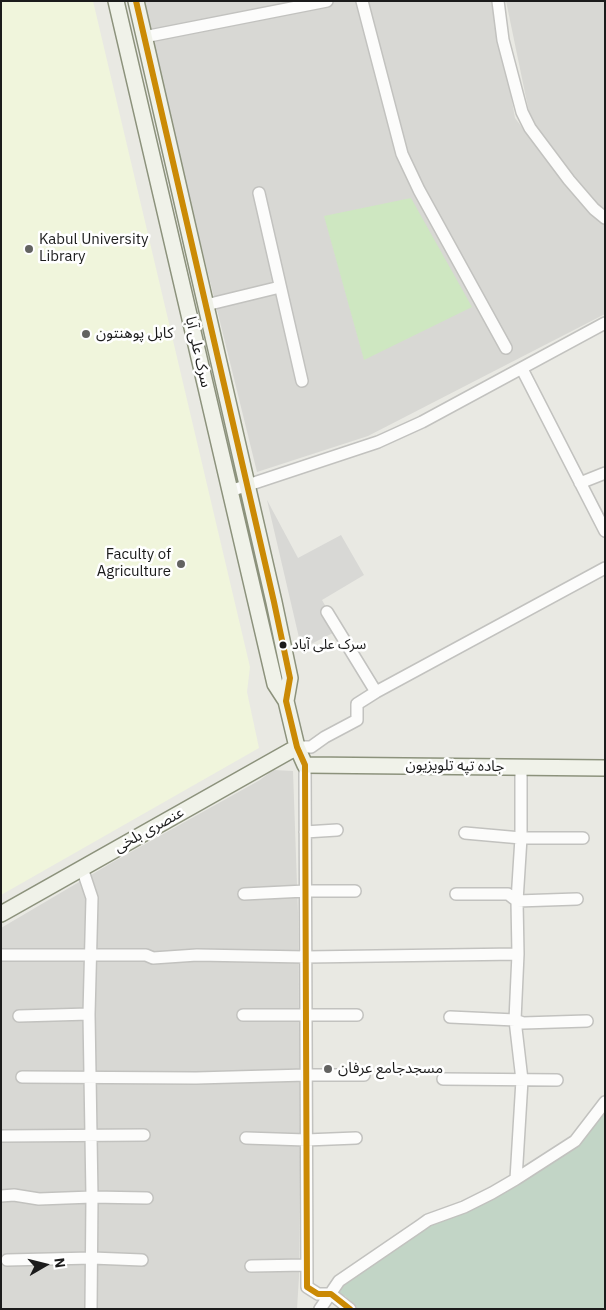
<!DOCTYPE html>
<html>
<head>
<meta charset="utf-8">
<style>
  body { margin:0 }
  #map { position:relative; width:606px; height:1310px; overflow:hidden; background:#e9e9e3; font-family:"IBM Plex Sans",sans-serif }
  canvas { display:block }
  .frame { position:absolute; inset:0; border:2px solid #1b1b1b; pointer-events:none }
  .north { position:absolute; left:20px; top:1240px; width:50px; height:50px; -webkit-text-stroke:4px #fff; paint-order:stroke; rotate:82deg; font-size:14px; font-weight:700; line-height:20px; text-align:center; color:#1b1b1b }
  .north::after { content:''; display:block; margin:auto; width:18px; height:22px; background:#1b1b1b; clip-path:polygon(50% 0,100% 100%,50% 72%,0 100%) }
</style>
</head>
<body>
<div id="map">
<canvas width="606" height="1310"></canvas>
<div class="frame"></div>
<div class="north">N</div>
</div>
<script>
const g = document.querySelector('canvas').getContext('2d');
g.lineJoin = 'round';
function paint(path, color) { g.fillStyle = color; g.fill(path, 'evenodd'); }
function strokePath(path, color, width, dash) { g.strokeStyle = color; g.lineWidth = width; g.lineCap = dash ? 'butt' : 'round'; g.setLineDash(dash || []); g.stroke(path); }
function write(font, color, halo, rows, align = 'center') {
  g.font = font + ' "IBM Plex Sans","Noto Sans Arabic",sans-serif'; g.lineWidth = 5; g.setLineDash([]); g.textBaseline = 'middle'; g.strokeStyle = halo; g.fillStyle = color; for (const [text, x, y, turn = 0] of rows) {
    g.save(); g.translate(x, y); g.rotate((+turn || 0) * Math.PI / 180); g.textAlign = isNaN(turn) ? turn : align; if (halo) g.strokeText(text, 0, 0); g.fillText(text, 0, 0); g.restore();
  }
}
const residential = new Path2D(`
  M137,1H494L515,118L568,188L605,226V314L368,436L257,472L155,58Z
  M506,1H605V214L573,176L565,170L530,117Z
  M273,770L293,771L298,913L300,1160L299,1277L297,1309H1V928L113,862L260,780Z`);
const education = new Path2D(`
  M1,1H93L250,667L247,692L259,748L1,895Z`);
const grass = new Path2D(`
  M411,198L472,307L364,360L324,216Z`);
const cemetery = new Path2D(`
  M605,1102V1309H355L357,1307L345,1296L331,1294L421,1225L464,1207L575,1141Z`);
const parking = new Path2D(`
  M267,500L298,558L341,535L364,575L322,600L339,630L311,644L309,639L300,642Z`);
const street = new Path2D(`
  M362,1L402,154L419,190L506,348
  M498,1L503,40L522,112L530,128L569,180L594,209L605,218
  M144,37L327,1
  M259,193L302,381
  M206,305L280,287
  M522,369L605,531
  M580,483L605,473
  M230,491L378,442L422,422L605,323
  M327,612L376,692
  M297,747H311L325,737L357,720V704L376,692L605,568
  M305,765L307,1287L318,1294H331L350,1309
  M305,832L337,830
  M465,833L521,838H583
  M82,868L92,898L89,1014L92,1197L91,1309
  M244,894L305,891H355
  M456,894H508L517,901L577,899
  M1,955H146L153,958L197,955L306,957L518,954
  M243,1015H357
  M19,1016L89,1014
  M450,1017L515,1020L523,1023L587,1021
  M22,1077L196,1078L306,1075H364
  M443,1079L557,1080
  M1,1136L144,1135
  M246,1138L306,1140L356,1138
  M516,1179L522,1080L515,1020L518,954L517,901L521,838V767
  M1,1196L14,1195L39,1199L92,1197L147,1198
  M7,1260L92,1258L142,1260
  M251,1266L306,1265
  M320,1309L339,1281L421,1225L428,1220L464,1207L492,1193L516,1179L575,1141L605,1102`);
const secondary = new Path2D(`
  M116,1L275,684L286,701
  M136,1L274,602L290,678L286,701L297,747L305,765L605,768
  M1,914L297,747`);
const bus1 = new Path2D(`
  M136,1L274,602L290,678L286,701L297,747L305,765L307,1287L318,1294H331L350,1309`);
const markers = [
  [29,249,5,"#636361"],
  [86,334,5,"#636361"],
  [181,564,5,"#636361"],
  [283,645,4.5,"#1b1b1b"],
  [328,1069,5,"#636361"]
];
const busNames = [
  ["سرک علی آباد",292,645]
];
const poiNames = [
  ["Kabul University",39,240],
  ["Library",39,257],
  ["کابل پوهنتون",96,334],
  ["Faculty of",171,555,"right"],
  ["Agriculture",171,572,"right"],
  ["مسجدجامع عرفان",338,1069]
];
const streetNames = [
  ["سرک علی آبا",198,352,77],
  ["جاده تپه تلویزیون",455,766,1],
  ["عنصری بلخی",149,830,-29]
];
paint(residential, '#d8d8d4');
paint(education, '#f0f5dc');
paint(grass, '#cee7c1');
paint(cemetery, '#c2d5c6');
paint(parking, '#d8d8d5');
strokePath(street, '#c2c2bf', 14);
strokePath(secondary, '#8c927c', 18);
strokePath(street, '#fcfcfb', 11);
strokePath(secondary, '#f0f2e9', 15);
strokePath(bus1, '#cb8a05', 6);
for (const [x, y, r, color] of markers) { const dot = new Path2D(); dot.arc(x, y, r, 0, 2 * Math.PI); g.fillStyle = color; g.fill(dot); strokePath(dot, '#fff', 2); }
write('14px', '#1b1b1b', '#fff', busNames, 'left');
write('15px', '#1b1b1b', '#fff', poiNames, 'left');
write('15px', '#1b1b1b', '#fff', streetNames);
</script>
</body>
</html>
